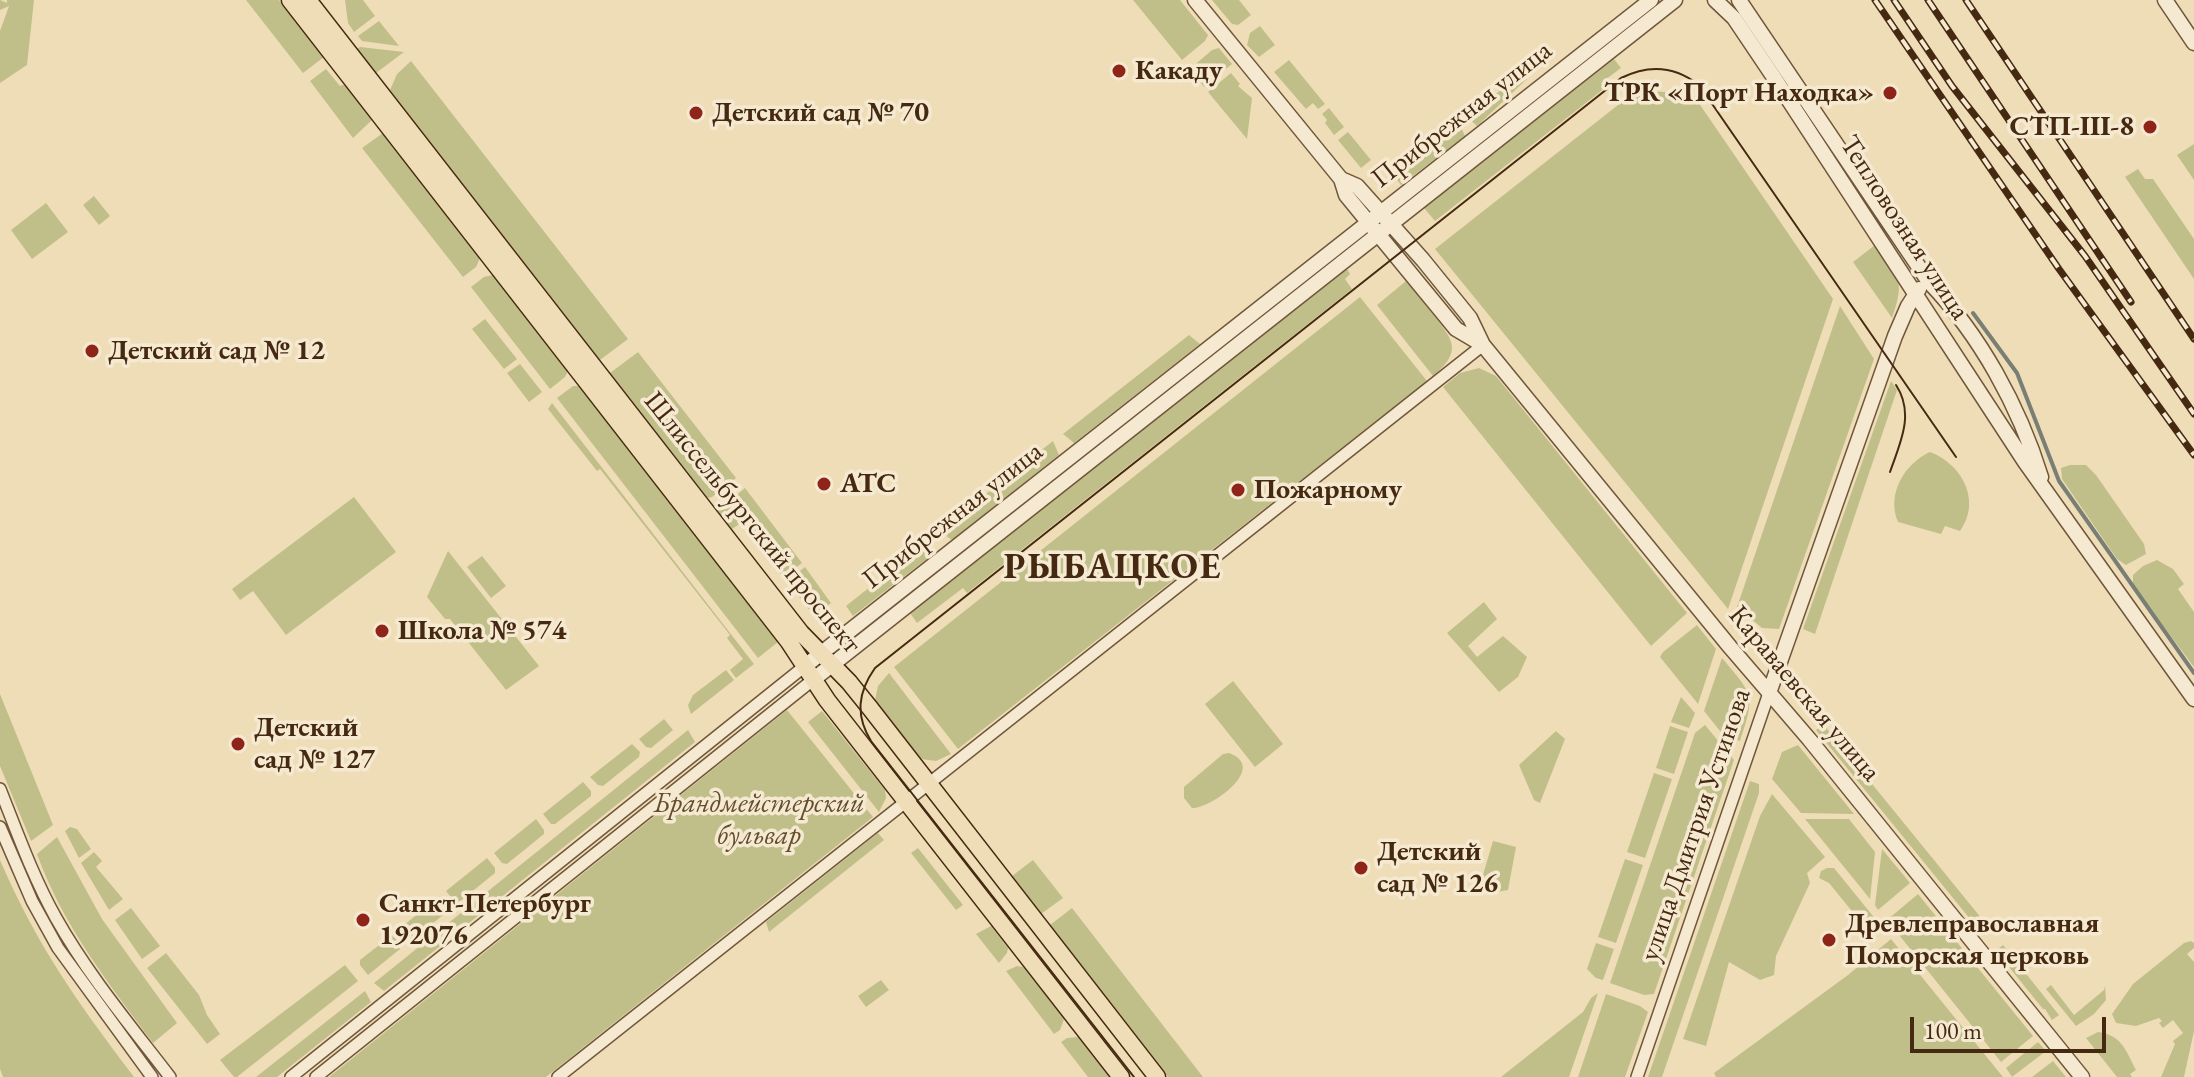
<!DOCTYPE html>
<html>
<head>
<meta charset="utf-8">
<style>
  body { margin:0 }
  #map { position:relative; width:2194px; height:1077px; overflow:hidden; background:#efddb8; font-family:"EB Garamond",serif }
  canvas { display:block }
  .scale { position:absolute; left:1910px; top:1017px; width:196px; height:36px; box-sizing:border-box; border:4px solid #452910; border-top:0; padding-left:10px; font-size:24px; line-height:28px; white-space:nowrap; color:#452910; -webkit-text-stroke:6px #f5e9d1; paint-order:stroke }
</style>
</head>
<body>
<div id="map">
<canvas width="2194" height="1077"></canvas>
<div class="scale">100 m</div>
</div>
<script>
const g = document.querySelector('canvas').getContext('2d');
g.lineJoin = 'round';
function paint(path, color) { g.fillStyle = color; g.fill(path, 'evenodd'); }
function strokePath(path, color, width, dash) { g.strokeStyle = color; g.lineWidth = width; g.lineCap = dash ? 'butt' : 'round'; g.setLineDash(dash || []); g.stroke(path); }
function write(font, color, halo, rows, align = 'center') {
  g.font = font + ' "EB Garamond",serif'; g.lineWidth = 7; g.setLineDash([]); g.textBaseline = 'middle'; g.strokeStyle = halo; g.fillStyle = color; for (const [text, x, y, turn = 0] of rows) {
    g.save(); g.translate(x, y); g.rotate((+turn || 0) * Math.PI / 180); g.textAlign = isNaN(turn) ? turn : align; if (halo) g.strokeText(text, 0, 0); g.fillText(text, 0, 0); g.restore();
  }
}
const green = new Path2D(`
  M0,0L7,3V0H34L27,65L0,83V31L9,6L0,10Z
  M246,0H279L324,57L303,73Z
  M345,0H363L375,16L354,32L348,23Z
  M1133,0H1180L1208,35L1205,41L1182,60Z
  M1212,0H1239L1251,15L1238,25L1232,24Z
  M379,21L399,46L362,41L358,36Z
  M1260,26L1275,45L1259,57L1247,45L1250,33Z
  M360,47L404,52L376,73L357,49Z
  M1219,48L1232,64L1204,87L1190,69L1212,50Z
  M1614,59L1621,68L1601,83L1605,88L1435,221L1424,208Z
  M1289,60L1325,104L1318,109L1313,103L1306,109L1274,72Z
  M411,61L628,339L600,360L390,90L397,74Z
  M326,69L340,86L345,84L372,120L353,138L310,81Z
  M1231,73L1240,84L1238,86L1252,98L1247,139L1208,92Z
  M1522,73L1527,79L1477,126L1467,117Z
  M1646,91L1681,93L1686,91L1694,96L1833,299L1728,609L1435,249L1618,105L1631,95Z
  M1329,108L1344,127L1334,135L1325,123L1327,120L1322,114Z
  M1459,123L1465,136L1401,185L1393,174Z
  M1348,132L1371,160L1361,168L1338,140Z
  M383,133L480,258L476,267L463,277L362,148Z
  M2194,144V180L2177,155Z
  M2138,169L2145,179H2153L2194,239V279L2125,177Z
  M94,196L110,216L99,225L83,205Z
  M46,203L68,232L32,259L11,230Z
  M1875,245C1898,277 1906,278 1892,318L1853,262Z
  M1347,269L1350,274L1345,279L1352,289L967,593L963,588L917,623L910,613Z
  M493,275L568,371L565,377L550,389L471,287L484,277Z
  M1406,281C1416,293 1425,305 1435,317C1456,343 1460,353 1433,376L1377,305Z
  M1360,297L1427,381L958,749L894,667Z
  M1840,306L1874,359L1779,629L1762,628L1737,607Z
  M485,319L517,359L504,369L472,329Z
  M1189,335L1200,344L1074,443L1063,434Z
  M638,352L736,478L712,497L708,498L610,373Z
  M520,364L542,392L529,402L507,373Z
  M1479,368L1496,376L1687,613L1651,646L1443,387L1460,373Z
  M1891,381L1897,390L1815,634L1803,629Z
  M573,386H579L778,642L758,658L557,398Z
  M552,403L754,664L736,678L730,670L743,659L727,638L730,635L600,469L597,471L548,409Z
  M1053,441L1059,455L952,540L939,531Z
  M1930,452C1962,464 1982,501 1960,531L1945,526L1941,534L1898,522C1886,494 1905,463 1930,452Z
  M2070,465H2086L2096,475L2144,544L2146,554L2126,565L2117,559L2062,479L2061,468Z
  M745,488L802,563L783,577L741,523L732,529L717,511Z
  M354,497L396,552L286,635L253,591L240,600L232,589Z
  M928,541L933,554L853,616L846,606Z
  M448,551L539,666L506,690L450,619H445L427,597Z
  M482,556L506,586L491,598L467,567Z
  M2157,560L2173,569L2184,584L2178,589L2194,612V667L2133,586V575L2143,566Z
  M805,567L831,603L814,616L787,581Z
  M1484,602L1497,619L1468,646L1477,657L1503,636L1527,657L1518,677L1499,692L1447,633Z
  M1697,625L1716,649L1698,704L1660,657L1663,652Z
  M1722,658C1753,695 1756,694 1740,741L1724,736L1704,711Z
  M726,670L734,680L691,714L688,705L693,695Z
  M889,673L951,754L936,761L921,759L875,700L878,686Z
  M1233,681L1283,744L1255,767L1205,704Z
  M0,694L53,825L31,841L0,766Z
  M1681,697L1695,713L1689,728L1671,722Z
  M787,710L873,817L546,1077H329Z
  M822,711L885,790L886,798L879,812L808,722Z
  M664,719L673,730L651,748L646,747L639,739Z
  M1705,725L1734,760L1654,994L1644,995L1610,983L1695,733Z
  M1824,725L1991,930L1984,936L1816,730Z
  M1670,726L1688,732L1674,774L1656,768Z
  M688,730L695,742L384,991L374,983Z
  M1556,731L1565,739L1540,803L1534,800L1519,765Z
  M632,744L640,752L639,757L603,786L598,785L590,777Z
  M1798,745L1854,814L1801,813L1772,779L1782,752Z
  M1229,753C1270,768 1208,810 1192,808L1184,798V787L1223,754Z
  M1654,773L1672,779L1645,858L1627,852Z
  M1750,781L1759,784V793L1662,1077H1648Z
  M583,782L591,791V796L555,824H551L543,814Z
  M1772,794L1825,857L1807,873L1810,883L1776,956L1774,975L1760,980L1729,962L1706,1046L1683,1039L1760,816Z
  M536,819L544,830V834L507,864L502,863L494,853Z
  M1805,819H1849L1875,852L1870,899Z
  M70,827L77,829L91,849L79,858L65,831Z
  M878,833L884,840L769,932L766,922Z
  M57,837L102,919L177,1023L153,1043C108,983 62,924 37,854Z
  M1493,841L1516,847L1508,890L1497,892L1480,885Z
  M918,848L963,905L956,910L911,853Z
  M1882,849L1910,883L1878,910L1875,905Z
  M94,852L102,861L96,867L123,899L109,910L81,863Z
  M487,858L495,868V873L459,902L454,901L446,891Z
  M1625,859L1643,865L1616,943L1598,937Z
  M0,860C37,946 78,1003 134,1077H3L0,1069Z
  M1033,860L1063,898L1041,914L1012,876Z
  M1827,868H1834L1877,921L1870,926H1864L1829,883L1819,878L1821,871Z
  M1918,894L2033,1036L2001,1062L1887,920Z
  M440,896L448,906L447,912L412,940L399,929Z
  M131,908L160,946L142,959L115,920Z
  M1072,908L1203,1077H1168L1050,925Z
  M991,926L1008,948L1007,953L999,963L976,934Z
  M392,935L400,944V949L368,975L360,965V960Z
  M1891,939L2003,1077H1716L1714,1073L1848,975Z
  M2191,941L2194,943V948L2187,954L2194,962V1031L2184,1077H2161L2175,1044L2173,1041L2183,1033L2173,1020L2163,1028L2159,1023L2162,1021L2159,1018L2136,1026L2116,1023L2112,1014L2133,984L2184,943Z
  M1596,943L1614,949L1603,980L1596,978L1587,969Z
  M2003,945L2059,1015L2052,1020L2045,1009H2043L1996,951Z
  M166,953L199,995L207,1015L220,1034L207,1044L147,968Z
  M345,965L358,981L237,1077H234L220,1060Z
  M1017,966L1023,967L1064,1019L1060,1030L1054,1034L1006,971Z
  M881,980L889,990L866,1007L858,996Z
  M2051,985L2074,1015L2104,990L2105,986L2106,1000L2094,1014L2076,1026L2046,989Z
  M365,991L371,1002L277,1077H256Z
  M1598,993L1569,1077H1501L1583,1012L1591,998Z
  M1606,994L1640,1006L1648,1012L1625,1077H1578Z
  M2098,1032C2122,1035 2126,1051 2136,1070L2130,1074L2132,1077H2117L2086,1038Z
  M1078,1037L1109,1077H1088L1061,1042L1067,1038Z
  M2038,1042L2046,1051L2012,1077L2006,1068Z
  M2053,1061L2066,1077H2032Z`);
const stream = new Path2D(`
  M1973,313L2017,373L2059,481L2194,673`);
const minor = new Path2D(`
  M0,789C17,832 33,877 56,918C88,975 130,1025 170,1077
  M0,827L32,901L58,948L152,1077
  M291,1077L805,666
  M316,1077L814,679
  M558,1077L1483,345
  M1637,1077L1769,693`);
const tertiary = new Path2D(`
  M1195,0L1341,179L1346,195L1456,329L1483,345
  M1715,0L1734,18L1773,76L2025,462L2194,699
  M1739,0L1929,282C1980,335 2019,406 2041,477
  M2165,0L2194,43
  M1341,179L1357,186L1423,260L1470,318L1483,345L1730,647L1809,739L2082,1077
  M805,666L1651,0
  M814,679L1675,0
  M1769,693L1895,336L1908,306L1919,289`);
const primary = new Path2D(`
  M290,0L789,642L827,700L1121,1077
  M308,0L801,633L849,682L870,708L1157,1077`);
const tram = new Path2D(`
  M1890,472C1900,443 1915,414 1896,385
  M1134,1077L871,741C855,715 858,692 875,668L1621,78C1649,64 1675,66 1699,85L1956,457`);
const rail = new Path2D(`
  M1875,0L2059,269L2194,455
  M1894,0L1952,86L2085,256L2194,414
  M1928,0L2131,302
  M1966,0L2194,339`);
const markers = [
  [1119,71,8,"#8f2418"],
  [1890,93,8,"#8f2418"],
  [696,113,8,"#8f2418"],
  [2150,127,8,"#8f2418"],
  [92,351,8,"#8f2418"],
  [824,484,8,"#8f2418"],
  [1238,490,8,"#8f2418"],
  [382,631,8,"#8f2418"],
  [238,744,8,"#8f2418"],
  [1361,868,8,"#8f2418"],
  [363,920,8,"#8f2418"],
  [1829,940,8,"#8f2418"]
];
const poiNames = [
  ["Какаду",1135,71],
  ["ТРК «Порт Находка»",1874,93,"right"],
  ["Детский сад № 70",712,113],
  ["СТП-III-8",2134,127,"right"],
  ["Детский сад № 12",108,351],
  ["АТС",840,484],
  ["Пожарному",1254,490],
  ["Школа № 574",398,631],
  ["Детский",254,728],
  ["сад № 127",254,760],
  ["Детский",1377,852],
  ["сад № 126",1377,884],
  ["Санкт-Петербург",379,904],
  ["192076",379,936],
  ["Древлеправославная",1845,924],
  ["Поморская церковь",1845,956]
];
const streetNames = [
  ["Прибрежная улица",1462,115,-38],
  ["Тепловозная улица",1904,228,57],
  ["Прибрежная улица",953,516,-38],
  ["Шлиссельбургский проспект",752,523,51],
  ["Караваевская улица",1804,694,50],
  ["улица Дмитрия Устинова",1696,825,-71]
];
const parkNames = [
  ["Брандмейстерский",759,804],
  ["бульвар",759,836]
];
const districtNames = [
  ["РЫБАЦКОЕ",1113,568]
];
paint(green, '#c1bf89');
strokePath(stream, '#7a7f75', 4);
strokePath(minor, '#70563a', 14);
strokePath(tertiary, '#70563a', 17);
strokePath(primary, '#452910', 19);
strokePath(minor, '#f5e9d1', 11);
strokePath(tertiary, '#f5e9d1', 14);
strokePath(primary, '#efddb8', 16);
strokePath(tram, '#452910', 2);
strokePath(rail, '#452910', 7);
strokePath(rail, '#f5e9d1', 4, [12]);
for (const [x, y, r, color] of markers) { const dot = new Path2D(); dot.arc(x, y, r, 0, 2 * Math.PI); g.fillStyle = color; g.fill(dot); strokePath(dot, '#f5e9d1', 3); }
write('bold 28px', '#452910', '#f5e9d1', poiNames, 'left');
write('28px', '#452910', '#f5e9d1', streetNames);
write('italic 28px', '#644e2e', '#f5e9d1', parkNames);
g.letterSpacing = '2px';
write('bold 36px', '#452910', '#f5e9d1', districtNames);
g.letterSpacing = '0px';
</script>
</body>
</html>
